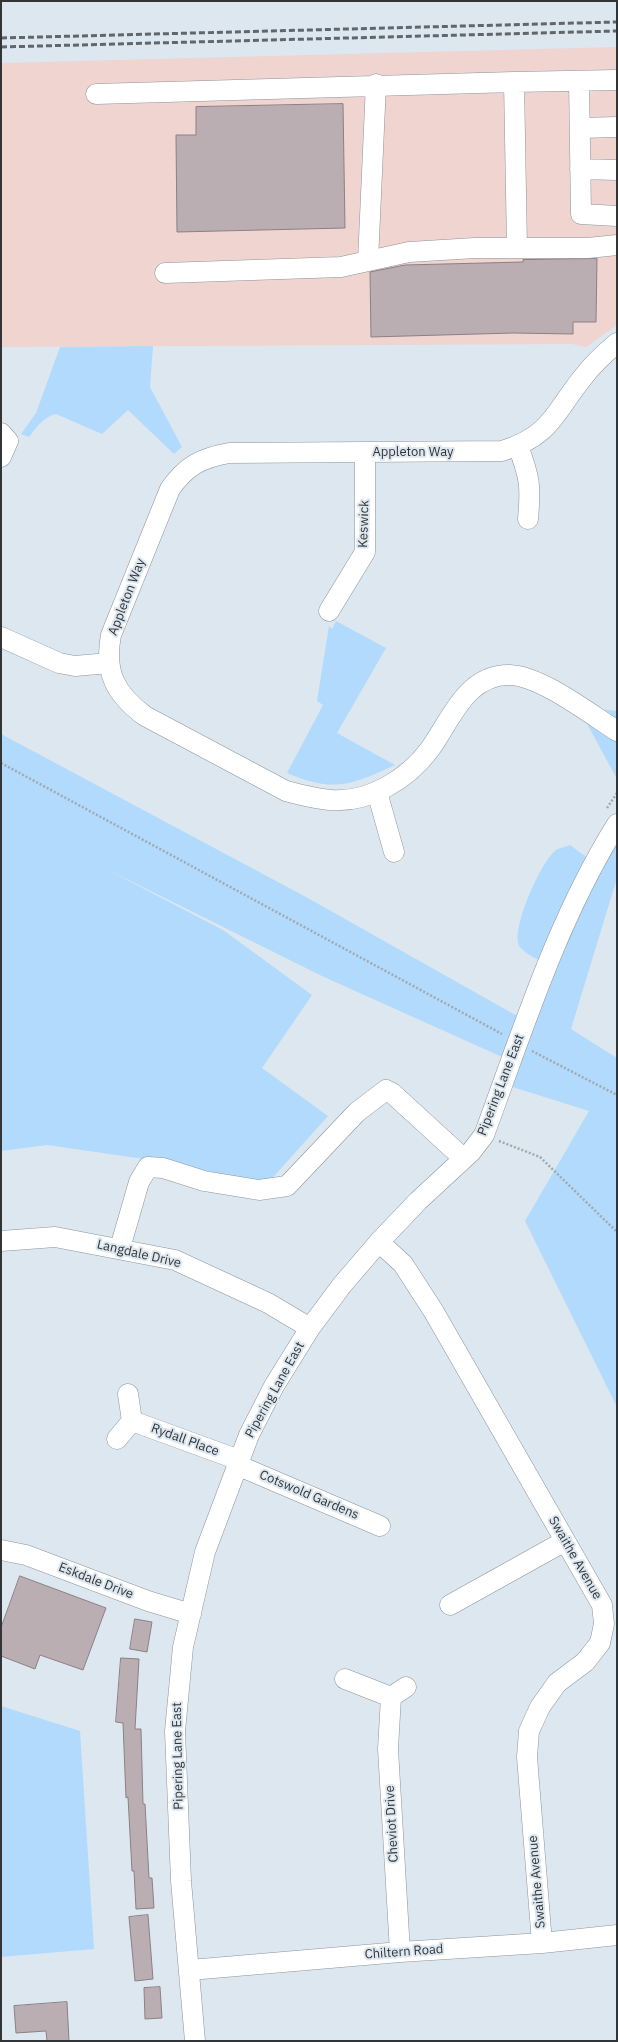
<!DOCTYPE html>
<html>
<head>
<meta charset="utf-8">
<style>
  body { margin:0 }
  #map { position:relative; width:618px; height:2042px; overflow:hidden; background:#dde7ef; font-family:"IBM Plex Sans",sans-serif }
  canvas { display:block }
  .frame { position:absolute; inset:0; border:2px solid #313538; pointer-events:none }
</style>
</head>
<body>
<div id="map">
<canvas width="618" height="2042"></canvas>
<div class="frame"></div>
</div>
<script>
const g = document.querySelector('canvas').getContext('2d');
g.lineJoin = 'round';
function paint(path, color) { g.fillStyle = color; g.fill(path, 'evenodd'); }
function strokePath(path, color, width, dash) { g.strokeStyle = color; g.lineWidth = width; g.lineCap = dash ? 'butt' : 'round'; g.setLineDash(dash || []); g.stroke(path); }
function write(font, color, halo, rows, align = 'center') {
  g.font = font + ' "IBM Plex Sans",sans-serif'; g.lineWidth = 4; g.setLineDash([]); g.textBaseline = 'middle'; g.strokeStyle = halo; g.fillStyle = color; for (const [text, x, y, turn = 0] of rows) {
    g.save(); g.translate(x, y); g.rotate((+turn || 0) * Math.PI / 180); g.textAlign = isNaN(turn) ? turn : align; if (halo) g.strokeText(text, 0, 0); g.fillText(text, 0, 0); g.restore();
  }
}
const industrial = new Path2D(`
  M617,47V325L586,347L572,344L1,347V63Z`);
const green = new Path2D(`
  M153,346L150,387L182,447L174,454L128,410L102,434L56,414C43,417 37,427 29,437L21,434L36,413L60,347Z
  M336,621L386,648L337,733L395,765C352,785 333,793 287,773L323,705L317,701L329,626L332,629Z
  M578,707L617,711V779Z
  M1,734L306,897L526,1021L548,965C540,960 526,955 520,947C509,932 541,861 556,850C559,848 566,847 570,845L593,862L617,824V878L571,1029L617,1058V1407L525,1221L589,1111L503,1084L511,1061L324,977L104,868L223,930L312,995L262,1068L328,1116L268,1183L144,1159L47,1145L1,1151Z
  M1,1706L80,1731L94,1949L1,1957Z`);
const building = new Path2D(`
  M343,104L345,228L177,232L176,135H196V107Z
  M597,259L596,322H573V334L513,333L371,337L370,272L405,265L523,262V260Z
  M20,1576L106,1608L83,1670L40,1655L35,1669L1,1656V1628Z
  M135,1619L152,1622L147,1652L130,1649Z
  M121,1658L139,1659L135,1729H141L143,1804H145L149,1878H152L154,1908L136,1909L134,1871H132L128,1797L126,1798L123,1723L116,1722Z
  M148,1915L153,1979L135,1981L129,1917Z
  M160,1987L162,2018L145,2019L144,1988Z
  M67,2002L69,2041H47L46,2031L16,2033L14,2006Z`);
const path = new Path2D(`
  M1,763L502,1034
  M607,808L617,793
  M532,1051L617,1095
  M499,1141L540,1157L617,1232`);
const minor = new Path2D(`
  M579,81L581,214L617,216
  M96,94L514,82
  M580,128L617,127
  M580,169L617,170
  M517,248L514,82L617,80
  M368,261L376,84
  M165,273L341,267L409,252L475,248H588L617,245
  M617,343C605,353 593,364 584,376C555,411 552,436 502,451L229,453C201,458 186,466 170,489L111,635C104,672 115,694 145,716L286,791C301,795 316,799 331,800C369,803 408,779 430,749C451,720 466,674 510,675C541,676 590,714 617,731
  M1,433L8,441L1,457
  M518,446C530,478 531,486 528,519
  M329,611L365,552V453
  M1,637L59,663L75,666L109,663
  M377,792L394,852
  M1,1241L55,1237L175,1260L268,1303L310,1328
  M379,1242L403,1264L434,1312L602,1605L604,1624L600,1643L585,1662L557,1683L540,1707L529,1731L527,1757L542,1943
  M120,1248L139,1182L148,1167L163,1168L204,1181L259,1190L287,1186L357,1112L386,1090L392,1093L463,1158
  M132,1421L239,1460
  M117,1439L132,1421L128,1394
  M237,1465L380,1526
  M1,1550L26,1555L148,1601L191,1614
  M450,1605L565,1541
  M345,1679L391,1697L406,1687
  M391,1697L388,1749L400,1952
  M190,1970L400,1952L542,1943L617,1935
  M195,2041L181,1881L175,1731L183,1647L205,1552L249,1435L274,1386L310,1328L342,1285L379,1242L418,1201L471,1152L484,1135C523,1030 557,920 617,824`);
const rail = new Path2D(`
  M1,38L617,22
  M1,47L617,31`);
const streetNames = [
  ["Appleton Way",413,452],
  ["Keswick",364,524,-88],
  ["Appleton Way",127,597,-69],
  ["Pipering Lane East",501,1085,-69],
  ["Langdale Drive",139,1254,13],
  ["Pipering Lane East",275,1390,-61],
  ["Rydall Place",185,1440,20],
  ["Cotswold Gardens",309,1495,23],
  ["Swaithe Avenue",575,1558,60],
  ["Eskdale Drive",96,1581,21],
  ["Pipering Lane East",178,1756,-91],
  ["Cheviot Drive",392,1824,-93],
  ["Swaithe Avenue",537,1882,-95],
  ["Chiltern Road",404,1952,-4]
];
paint(industrial, '#efd4d0');
paint(green, '#b2dafd');
paint(building, '#bbaeb3');
strokePath(building, '#8b8084', 1);
strokePath(minor, '#8b949c', 21);
strokePath(path, '#a1a9af', 2.5, [2, 2]);
strokePath(minor, '#fff', 20);
strokePath(rail, '#61666b', 3, [6, 3]);
write('13px', '#313538', '#dde7ef', streetNames);
</script>
</body>
</html>
